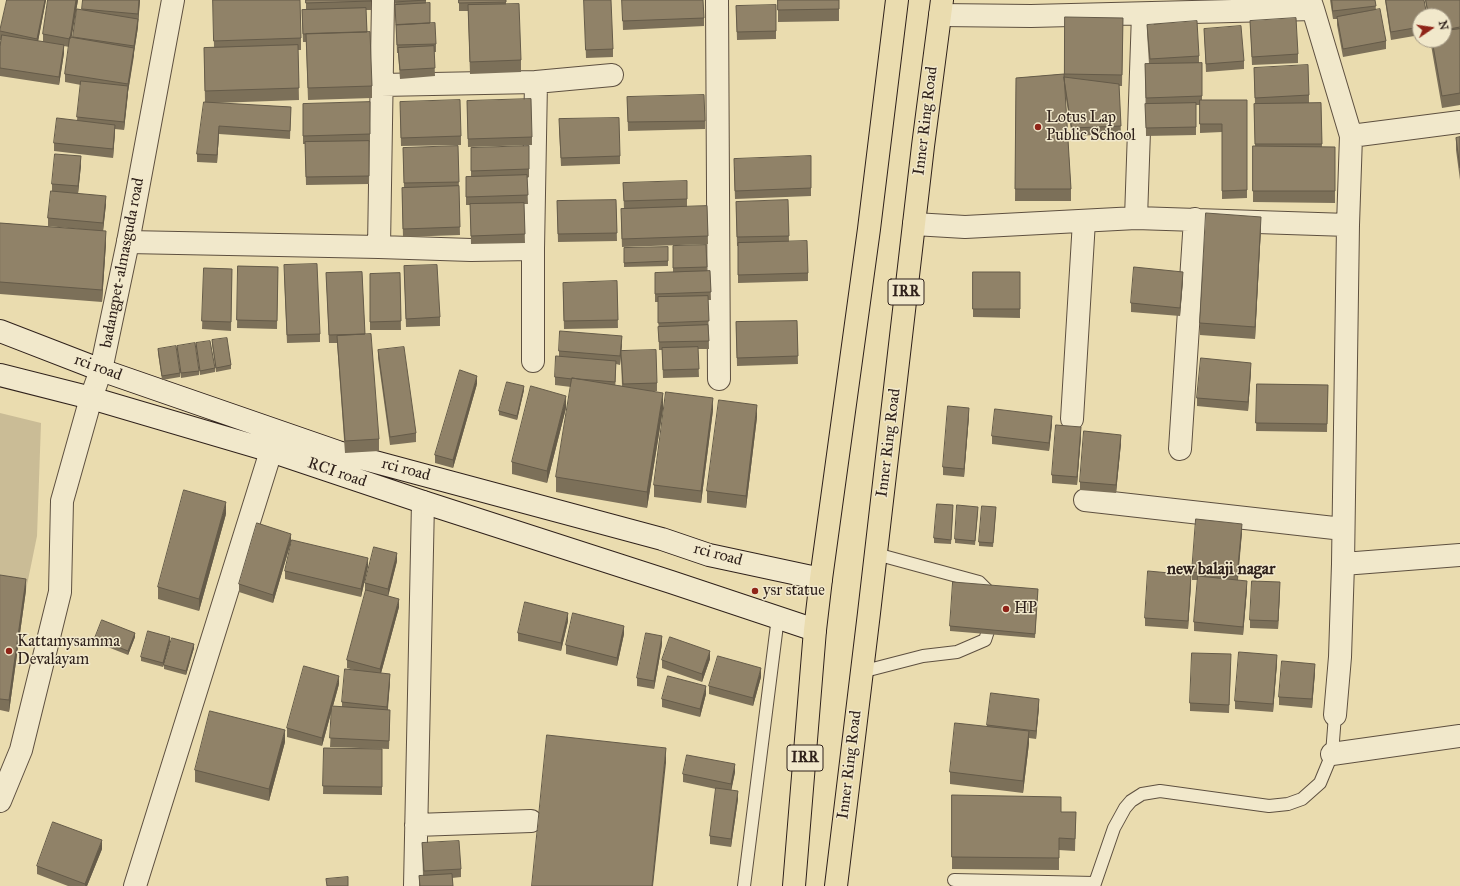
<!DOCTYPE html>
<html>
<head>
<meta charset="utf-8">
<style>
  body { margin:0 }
  #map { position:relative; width:1460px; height:886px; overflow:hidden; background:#eadcaf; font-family:"IM FELL Great Primer",serif }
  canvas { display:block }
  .north { position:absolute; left:1412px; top:8px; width:40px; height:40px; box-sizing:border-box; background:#f1e8cb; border:1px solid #a39885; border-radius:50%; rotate:77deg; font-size:11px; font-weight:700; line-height:16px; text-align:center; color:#2f211b }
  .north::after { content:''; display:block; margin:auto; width:14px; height:18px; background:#8f2418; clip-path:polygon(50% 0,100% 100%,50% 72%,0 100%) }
</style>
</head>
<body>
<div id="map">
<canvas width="1460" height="886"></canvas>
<div class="north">N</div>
</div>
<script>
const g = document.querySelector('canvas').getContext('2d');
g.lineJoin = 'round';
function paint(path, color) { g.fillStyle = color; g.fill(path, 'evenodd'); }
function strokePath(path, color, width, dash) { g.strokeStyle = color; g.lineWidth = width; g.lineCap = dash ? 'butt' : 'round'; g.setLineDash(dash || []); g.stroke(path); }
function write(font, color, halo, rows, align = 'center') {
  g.font = font + ' "IM FELL Great Primer",serif'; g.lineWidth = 3; g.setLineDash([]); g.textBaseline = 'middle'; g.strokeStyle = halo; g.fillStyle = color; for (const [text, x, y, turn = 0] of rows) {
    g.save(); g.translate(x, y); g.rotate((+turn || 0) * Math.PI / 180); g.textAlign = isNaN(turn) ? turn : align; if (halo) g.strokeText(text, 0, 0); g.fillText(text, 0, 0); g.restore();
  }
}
const green = new Path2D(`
  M0,413L41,423L37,536L26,590L0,587Z`);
const service = new Path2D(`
  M876,554L979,582L991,594L992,597
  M861,672L923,656L957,652L985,640L992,619
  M954,880L1094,883
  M744,886L778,617
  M1094,886L1114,828L1125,808L1131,801L1142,794L1160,791L1269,806L1288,804L1302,799L1320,783L1332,754L1335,715`);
const minor = new Path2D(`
  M383,0L379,247L471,250L533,249V361
  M717,0L719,379
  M1313,9L1351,136L1460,122
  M940,15L1031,16L1313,9L1310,0
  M536,82L612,75
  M381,85L536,82L533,249
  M1351,136L1348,225L1343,564L1460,555
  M1136,218L1143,14
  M914,224L965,227L1136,218L1348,225
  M128,242L379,247
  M1072,419L1084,221
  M1180,449L1195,219
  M1085,500L1343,529
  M1335,715L1340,657L1343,564
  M1332,754L1460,736
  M416,825L531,821
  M135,886L271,451
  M415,886L423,502`);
const tertiary = new Path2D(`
  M0,801L21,750L60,592L62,501L91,398L101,370L128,242L173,0`);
const secondary = new Path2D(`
  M0,331L101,370L338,452L662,539L709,555L821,579
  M0,375L91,398L271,451L423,502L671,582L815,630`);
const trunk = new Path2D(`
  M794,886L815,630L821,579L869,229L897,0
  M836,886L869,613L923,146L942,0`);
const wall = new Path2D(`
  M7,0H46L38,41L43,42V34L48,0H78L71,38H73L77,9L82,10L83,0H140L138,27L134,52V56L128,92L124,130L115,129L113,158L54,151V143L77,120L81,85L65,82V74L69,47L64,46V53L59,85L0,76V47L1,40H0V31Z
  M213,0L301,38V50H298L299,100L215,103L291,107L290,139L219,134L217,163L197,162V154L205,102L204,48L214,47Z
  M306,0H371V10H366L367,32L372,86V98L308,100L306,42H303L302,18V10H306Z
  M395,0H426V4L430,24L436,44V52H434L435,76L400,79L398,53H397Z
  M459,0H506V4L521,60V72L470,74L468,11H459Z
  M584,0L613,49V57L586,58Z
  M622,0L704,18V26L623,30Z
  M778,0H839V21L778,22Z
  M1330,0H1375L1376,10L1386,41V49L1343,57L1337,25V19H1333Z
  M1385,0H1424L1420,16V35L1391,40Z
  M1425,0H1460V105L1442,108L1431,45V40H1444V16H1428Z
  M736,6L776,31V39L737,40Z
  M1123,18L1122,86H1119L1121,134L1072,136L1065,93L1071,189V201H1015L1016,78L1064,74Z
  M1250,21L1298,54V63L1252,65Z
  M1147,25L1199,56V63H1202V100H1247V198L1222,199V132L1200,133V105H1196V135L1146,136L1145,64H1149L1147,33Z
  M1204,29L1244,61V69L1206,72Z
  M1254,68L1309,95V103H1321L1322,147H1335V203L1253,202V146H1255L1254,104H1255Z
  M627,97L705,121V129L628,131Z
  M467,101L532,137V145L468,147Z
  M370,102V142H369V184L306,185L305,144H303V104Z
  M400,110L461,136V145L401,146Z
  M559,127L620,156V164L561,166Z
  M1460,137V180L1456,150V138Z
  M458,146L460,235L403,237L402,196L404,188L403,148Z
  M529,146V177L527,178L528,204H524L525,243L471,244L470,205H466V177H471V148Z
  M811,156V196L735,199L734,167Z
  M81,165L78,193L106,204L103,231L106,243L102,302L0,294V223L89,230L48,226V218L52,191V184Z
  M623,183L687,199V207L707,206L708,244L622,247L621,217L624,209Z
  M616,200L617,241L558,242L557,201Z
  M788,200L789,242L808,273V281L738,283V246H737L736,202Z
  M1261,228L1255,339L1200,335V323Z
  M706,245L707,272L710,271L711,300H708L709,349H698L699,377L663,378L662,350H659L658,302H655V273L673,272V246Z
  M668,247V266L624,267V248Z
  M238,266L278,267L277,329L237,328Z
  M404,266L440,317V326L406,327Z
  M204,268L232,269L231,331L202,329Z
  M362,272L365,335L379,439V451L345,453L337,343H329L326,273Z
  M973,272H1020V318L973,317Z
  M284,273L320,334V342L287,343Z
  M400,273L401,330H370V274Z
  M1183,280L1180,316L1131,312V303Z
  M617,281L618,328L564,329L563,291Z
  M797,321L798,364L737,366L736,322Z
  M212,340L231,365V369L216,372L212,344Z
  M196,343L215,368V372L200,375L196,347Z
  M622,344L620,365L616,364L615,385L622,386L621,359L657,383V391H650L663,409L647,508L556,492V477L571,387L555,385V377L559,357V351Z
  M177,346L199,371V375L181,378L177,350Z
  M158,349L180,373V377L162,380L158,353Z
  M378,350L416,433V442L390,445L378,358Z
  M1251,371L1248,411L1197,406V398Z
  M477,384L453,468L435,463V455Z
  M1257,384L1328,385L1327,432L1256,431Z
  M524,390L517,420L499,415V411Z
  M566,408L547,483L512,474V462Z
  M713,410L701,503L654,497V485Z
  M969,416L964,477L943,475V467Z
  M757,417L746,508L707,503V491Z
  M1052,424L1049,451L992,444V436Z
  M1081,436L1077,485L1052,483V475Z
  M1121,443L1116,493L1080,490V482Z
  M953,510L951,544L934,543V538Z
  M978,511L975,545L955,543V539Z
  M996,511L993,547L979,546V542Z
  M226,514L199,611L158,599V587Z
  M1242,532L1238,580L1247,589L1243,635L1194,631V622L1198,580H1192V572Z
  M291,542L273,603L239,592V584Z
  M397,561L388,596L399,607L381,673L390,682L388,709L390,718L389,749L330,747L332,709L322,746L287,737V728L339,684L333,706L342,707V702L354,670L347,668V660L366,591H365V583Z
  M368,566L361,597L285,579V571Z
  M0,575L26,590L9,712L0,710Z
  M1191,583L1188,629L1145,626V618Z
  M1038,589L1035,638L950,631V626Z
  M1280,590L1278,629L1250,628V620Z
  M568,621L561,651L518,641V633Z
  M624,634L617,666L566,654V645Z
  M135,637L128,655L95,642V638Z
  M170,642L163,667L141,661V657Z
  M662,644L654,689L637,686V678Z
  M194,648L186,675L164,669V665Z
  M710,659L702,682L662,668V660Z
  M1231,663L1229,713L1190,711V703Z
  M1277,663L1273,712L1235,709V701Z
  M1315,672L1312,708L1279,705V697Z
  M761,677L753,706L709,694V686Z
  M706,694L700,717L662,707V699Z
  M1039,707L1036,739L1029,738V743L1023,793L950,784V772L987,726V725Z
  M285,742L269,801L195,782V770Z
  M324,748L382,749V795L323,794Z
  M735,772L731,790L738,799L731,847L710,844V836L716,789L683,782V774Z
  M952,795L1061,812H1076L1075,851L1059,850V870L952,869Z
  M422,843L461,869V877L452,878L453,886H419V876H423Z
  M102,849L87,886H68L37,874V866Z`);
const shadedWall = new Path2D(`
  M45,0H46L37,47V39Z
  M76,0H78L70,47V39Z
  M139,0H140L138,23V14Z
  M138,19V27L128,92V84Z
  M64,45V53L59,85V77Z
  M128,86V94L124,130V122Z
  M115,125V133L113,158V149Z
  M219,126V134L217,163V155Z
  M81,156V165L78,194V186Z
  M106,196V204L103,231V223Z
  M1261,217V228L1255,339V327Z
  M106,231V243L102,302V290Z
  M1183,272V280L1180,316V308Z
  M622,336V344L620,365V356Z
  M616,361V369L615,390V382Z
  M1251,363V371L1248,411V402Z
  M477,376V384L453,468V460Z
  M524,386V390L517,420V416Z
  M663,393V409L647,508V492Z
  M566,396V408L547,483V471Z
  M713,398V410L701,503V491Z
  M757,405V417L746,508V496Z
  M969,408V416L964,477V469Z
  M1052,416V424L1049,451V443Z
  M1081,427V436L1077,485V477Z
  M1121,435V443L1116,493V485Z
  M226,502V514L199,611V599Z
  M1242,524V532L1237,584V576Z
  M291,534V542L273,603V595Z
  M397,553V561L388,597V589Z
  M368,558V566L361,597V589Z
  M1191,575V583L1188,629V621Z
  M26,579V590L9,712V700Z
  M1247,581V589L1243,635V627Z
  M1280,582V590L1278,629V621Z
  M399,599V607L380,677V669Z
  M568,613V621L561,651V643Z
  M624,626V634L617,666V658Z
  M135,633V637L128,655V651Z
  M662,636V644L654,689V681Z
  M170,637V642L163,667V663Z
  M194,644V648L186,675V671Z
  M710,651V659L702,682V674Z
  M1277,655V663L1273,712V704Z
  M1315,664V672L1312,708V699Z
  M761,668V677L753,706V698Z
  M390,674V682L387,715V707Z
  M339,676V684L322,746V738Z
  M706,686V694L700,717V709Z
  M1039,699V707L1036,739V731Z
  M285,730V742L269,801V789Z
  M1029,731V743L1023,793V781Z
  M666,748V763L653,886H652Z
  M735,764V772L731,792V784Z
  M738,791V799L731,847V839Z
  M102,840V849L87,886H85V884Z`);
const building = new Path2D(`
  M7,0H45L37,39L0,31Z
  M48,0H76L70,39L43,34Z
  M83,0H139L138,14L82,9Z
  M213,0H300L301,38L214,41Z
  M306,0H371V1L306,3Z
  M395,0H426L395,2Z
  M459,0H506V2L459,3Z
  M584,0H611L613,49L586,50Z
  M622,0H703L704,18L623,21Z
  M778,0H839V9L778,10Z
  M1332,0H1375L1376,6L1333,11Z
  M1386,0H1424L1427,16H1420V27L1391,32Z
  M1426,0H1460V27L1444,30V16H1429Z
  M430,3V23L396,25L395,5Z
  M519,4L521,60L470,62L468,5Z
  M776,5V31L737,32L736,6Z
  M366,8L367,32L303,34L302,10Z
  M77,9L138,19L134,46L73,37Z
  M1380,9L1386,41L1343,49L1337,17Z
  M1065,17L1123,18L1122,75L1064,74L1071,189H1015L1016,78L1064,74Z
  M1296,18L1298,54L1252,57L1250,21Z
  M1197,21L1199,56L1150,59L1147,25Z
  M435,23L436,44L397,45L396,25Z
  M1241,26L1244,61L1206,64L1204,29Z
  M1460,29V93L1442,96L1432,40H1444V31Z
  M370,32L372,86L308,88L306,34Z
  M2,35L64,45L59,77L0,68V47Z
  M70,37L134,48L128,84L65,74Z
  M298,45L299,88L205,91L204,48Z
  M434,46L435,68L400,70L398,48Z
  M1202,63V96L1146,98L1145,64Z
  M1308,65L1309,95L1255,98L1254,68Z
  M1064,77L1119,84L1121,126L1072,128Z
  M81,81L128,86L124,122L77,117Z
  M704,95L705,121L628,122L627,97Z
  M531,99L532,137L468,139L467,101Z
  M460,100L461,136L401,138L400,102Z
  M1200,100H1247V190L1222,191V124H1200Z
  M204,102L291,107L290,131L219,126L217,155L197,154Z
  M370,102V134L303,136V104Z
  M1196,103V127L1146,128L1145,104Z
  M1321,103L1322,144H1255L1254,104Z
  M57,118L115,125L113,149L54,143Z
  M619,118L620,156L561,158L559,119Z
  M1460,137V168L1456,138Z
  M369,141V176L306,177L305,142Z
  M458,146L459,182L404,183L403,148Z
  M529,146V169L471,171V148Z
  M1253,146L1335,147V191H1253Z
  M55,154L81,156L78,186L52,184Z
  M811,156V188L735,191L734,159Z
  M527,175L528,195L466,197V177Z
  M687,181V199L624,201L623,183Z
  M459,186L460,227L403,229L402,188Z
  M51,191L106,196L103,223L48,218Z
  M616,200L617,233L558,234L557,201Z
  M788,200L789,236L737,237L736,202Z
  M524,203L525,234L471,236L470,204Z
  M707,206L708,236L622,239L621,209Z
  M1206,213L1261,217L1255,327L1200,323Z
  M0,223L106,231L102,290L0,282Z
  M807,241L808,273L738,275V243Z
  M706,245L707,267L673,268V246Z
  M668,247V261L624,263V248Z
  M317,264L320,334L287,335L284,265Z
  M437,265L440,317L406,319L404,266Z
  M238,266L278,267L277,321L237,320Z
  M1134,267L1183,272L1180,308L1131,303Z
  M204,268L232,269L231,322L202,321Z
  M710,271L711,292L655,294V273Z
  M362,272L365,334L329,335L326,273Z
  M973,272H1020V309H973Z
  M400,273L401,321L370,322V274Z
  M617,281L618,320L564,321L563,283Z
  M708,296L709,321L658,323V297Z
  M797,321L798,356L737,358L736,322Z
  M708,325L709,341L659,342L658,327Z
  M560,331L622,336L620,356L559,351Z
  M371,334L379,439L345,441L337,336Z
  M227,338L231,365L216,368L212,340Z
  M210,341L215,368L200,371L196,343Z
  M195,343L199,371L181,373L177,346Z
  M176,346L180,373L162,376L158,349Z
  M404,347L416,433L390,437L378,350Z
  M698,347L699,369L663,370L662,348Z
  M656,350L657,383L623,384L621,351Z
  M556,356L616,361L615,382L579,379L572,378V379L555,377Z
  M1201,358L1251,363L1248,402L1197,398Z
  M460,370L477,376L453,460L435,455Z
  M572,378L663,393L647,492L556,477Z
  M507,382L524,386L517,416L499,411Z
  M1257,384L1328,385L1327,424L1256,423Z
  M531,386L566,396L547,471L512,462Z
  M666,392L713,398L701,491L654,485Z
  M719,400L757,405L746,496L707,491Z
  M948,406L969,408L964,469L943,467Z
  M995,409L1052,416L1049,443L992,436Z
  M1056,425L1081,427L1077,477L1052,475Z
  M1084,431L1121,435L1116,485L1080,482Z
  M184,490L226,502L199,599L158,587Z
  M937,504L953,505L951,540L934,538Z
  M957,505L978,507L975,541L955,539Z
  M982,506L996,507L993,543L979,542Z
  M1196,519L1242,524L1237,576L1192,572Z
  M257,523L291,534L273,595L239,584Z
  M292,540L368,558L361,589L285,571Z
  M374,547L397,553L388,589L365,583Z
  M1148,571L1191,575L1188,621L1145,618Z
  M0,575L26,579L9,700L0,699Z
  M1198,576L1247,581L1243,627L1194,622Z
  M1252,581L1280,582L1278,621L1250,620Z
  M953,582L1038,589L1035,634L950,626Z
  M366,590L399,599L380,669L347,660Z
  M525,602L568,613L561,643L518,633Z
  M573,613L624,626L617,658L566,645Z
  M102,620L135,633L128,651L95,638Z
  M148,631L170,637L163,663L141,657Z
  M646,633L662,636L654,681L637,678Z
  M670,637L710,651L702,674L662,660Z
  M172,638L194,644L186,671L164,665Z
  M1239,652L1277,655L1273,704L1235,701Z
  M1192,653L1231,654L1229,705L1190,703Z
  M718,656L761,668L753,698L709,686Z
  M1282,661L1315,664L1312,699L1279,697Z
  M304,666L339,676L322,738L287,728Z
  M345,669L390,674L387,707L342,702Z
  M668,676L706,686L700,709L662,699Z
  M991,693L1039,699L1036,731L987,725Z
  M332,706L390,710L389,741L330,738Z
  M210,711L285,730L269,789L195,770Z
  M955,723L1029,731L1023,781L950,772Z
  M547,735L666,748L652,886H532Z
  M324,748L382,749V787L323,786Z
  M687,755L735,764L731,784L683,774Z
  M716,788L738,791L731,839L710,836Z
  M952,795L1061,797V812H1076L1075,839L1059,838V858L952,857Z
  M53,822L102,840L85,884L37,866Z
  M459,841L461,869L424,871L422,843Z
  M452,874L453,886H420L419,876Z
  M348,877V886H327L326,879Z`);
const markers = [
  [1038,127,4,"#8f2418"],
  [755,591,4,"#8f2418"],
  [1006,609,4,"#8f2418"],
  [9,651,4,"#8f2418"]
];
const shields = [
  [906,292,36],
  [805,758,36]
];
const shieldNames = [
  ["IRR",906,292],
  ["IRR",805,758]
];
const poiNames = [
  ["Lotus Lap",1046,118],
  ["Public School",1046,136],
  ["ysr statue",763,591],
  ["HP",1014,609],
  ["Kattamysamma",17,642],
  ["Devalayam",17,660]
];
const streetNames = [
  ["Inner Ring Road",926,121,-83],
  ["badangpet-almasguda road",123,263,-79],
  ["rci road",98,368,20],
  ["Inner Ring Road",889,443,-83],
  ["rci road",406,470,15],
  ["RCI road",337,473,19],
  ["rci road",718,555,15],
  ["Inner Ring Road",850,765,-83]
];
const neighbourhoodNames = [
  ["new balaji nagar",1221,570]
];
paint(green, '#cabc96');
strokePath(service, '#5e5040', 14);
strokePath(minor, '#5e5040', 24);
strokePath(tertiary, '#5e5040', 24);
strokePath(secondary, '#2f211b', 24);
strokePath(trunk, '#2f211b', 24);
strokePath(service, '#f1e8cb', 12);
strokePath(minor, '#f1e8cb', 22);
strokePath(tertiary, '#f1e8cb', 22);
strokePath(secondary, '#f1e8cb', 22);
strokePath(trunk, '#eadcaf', 22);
paint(wall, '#7c7059');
paint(shadedWall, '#655b49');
paint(building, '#908268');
strokePath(building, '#655b49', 1);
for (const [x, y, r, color] of markers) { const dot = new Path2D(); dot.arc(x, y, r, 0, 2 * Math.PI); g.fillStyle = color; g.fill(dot); strokePath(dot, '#f1e8cb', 1.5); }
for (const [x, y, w] of shields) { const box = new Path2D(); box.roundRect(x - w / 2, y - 13, w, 26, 3); g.fillStyle = '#f1e8cb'; g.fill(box); strokePath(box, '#2f211b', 1); }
write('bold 15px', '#2f211b', null, shieldNames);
write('16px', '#2f211b', '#f1e8cb', poiNames, 'left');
write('16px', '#2f211b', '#f1e8cb', streetNames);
write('bold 17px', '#2f211b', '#f1e8cb', neighbourhoodNames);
</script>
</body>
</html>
